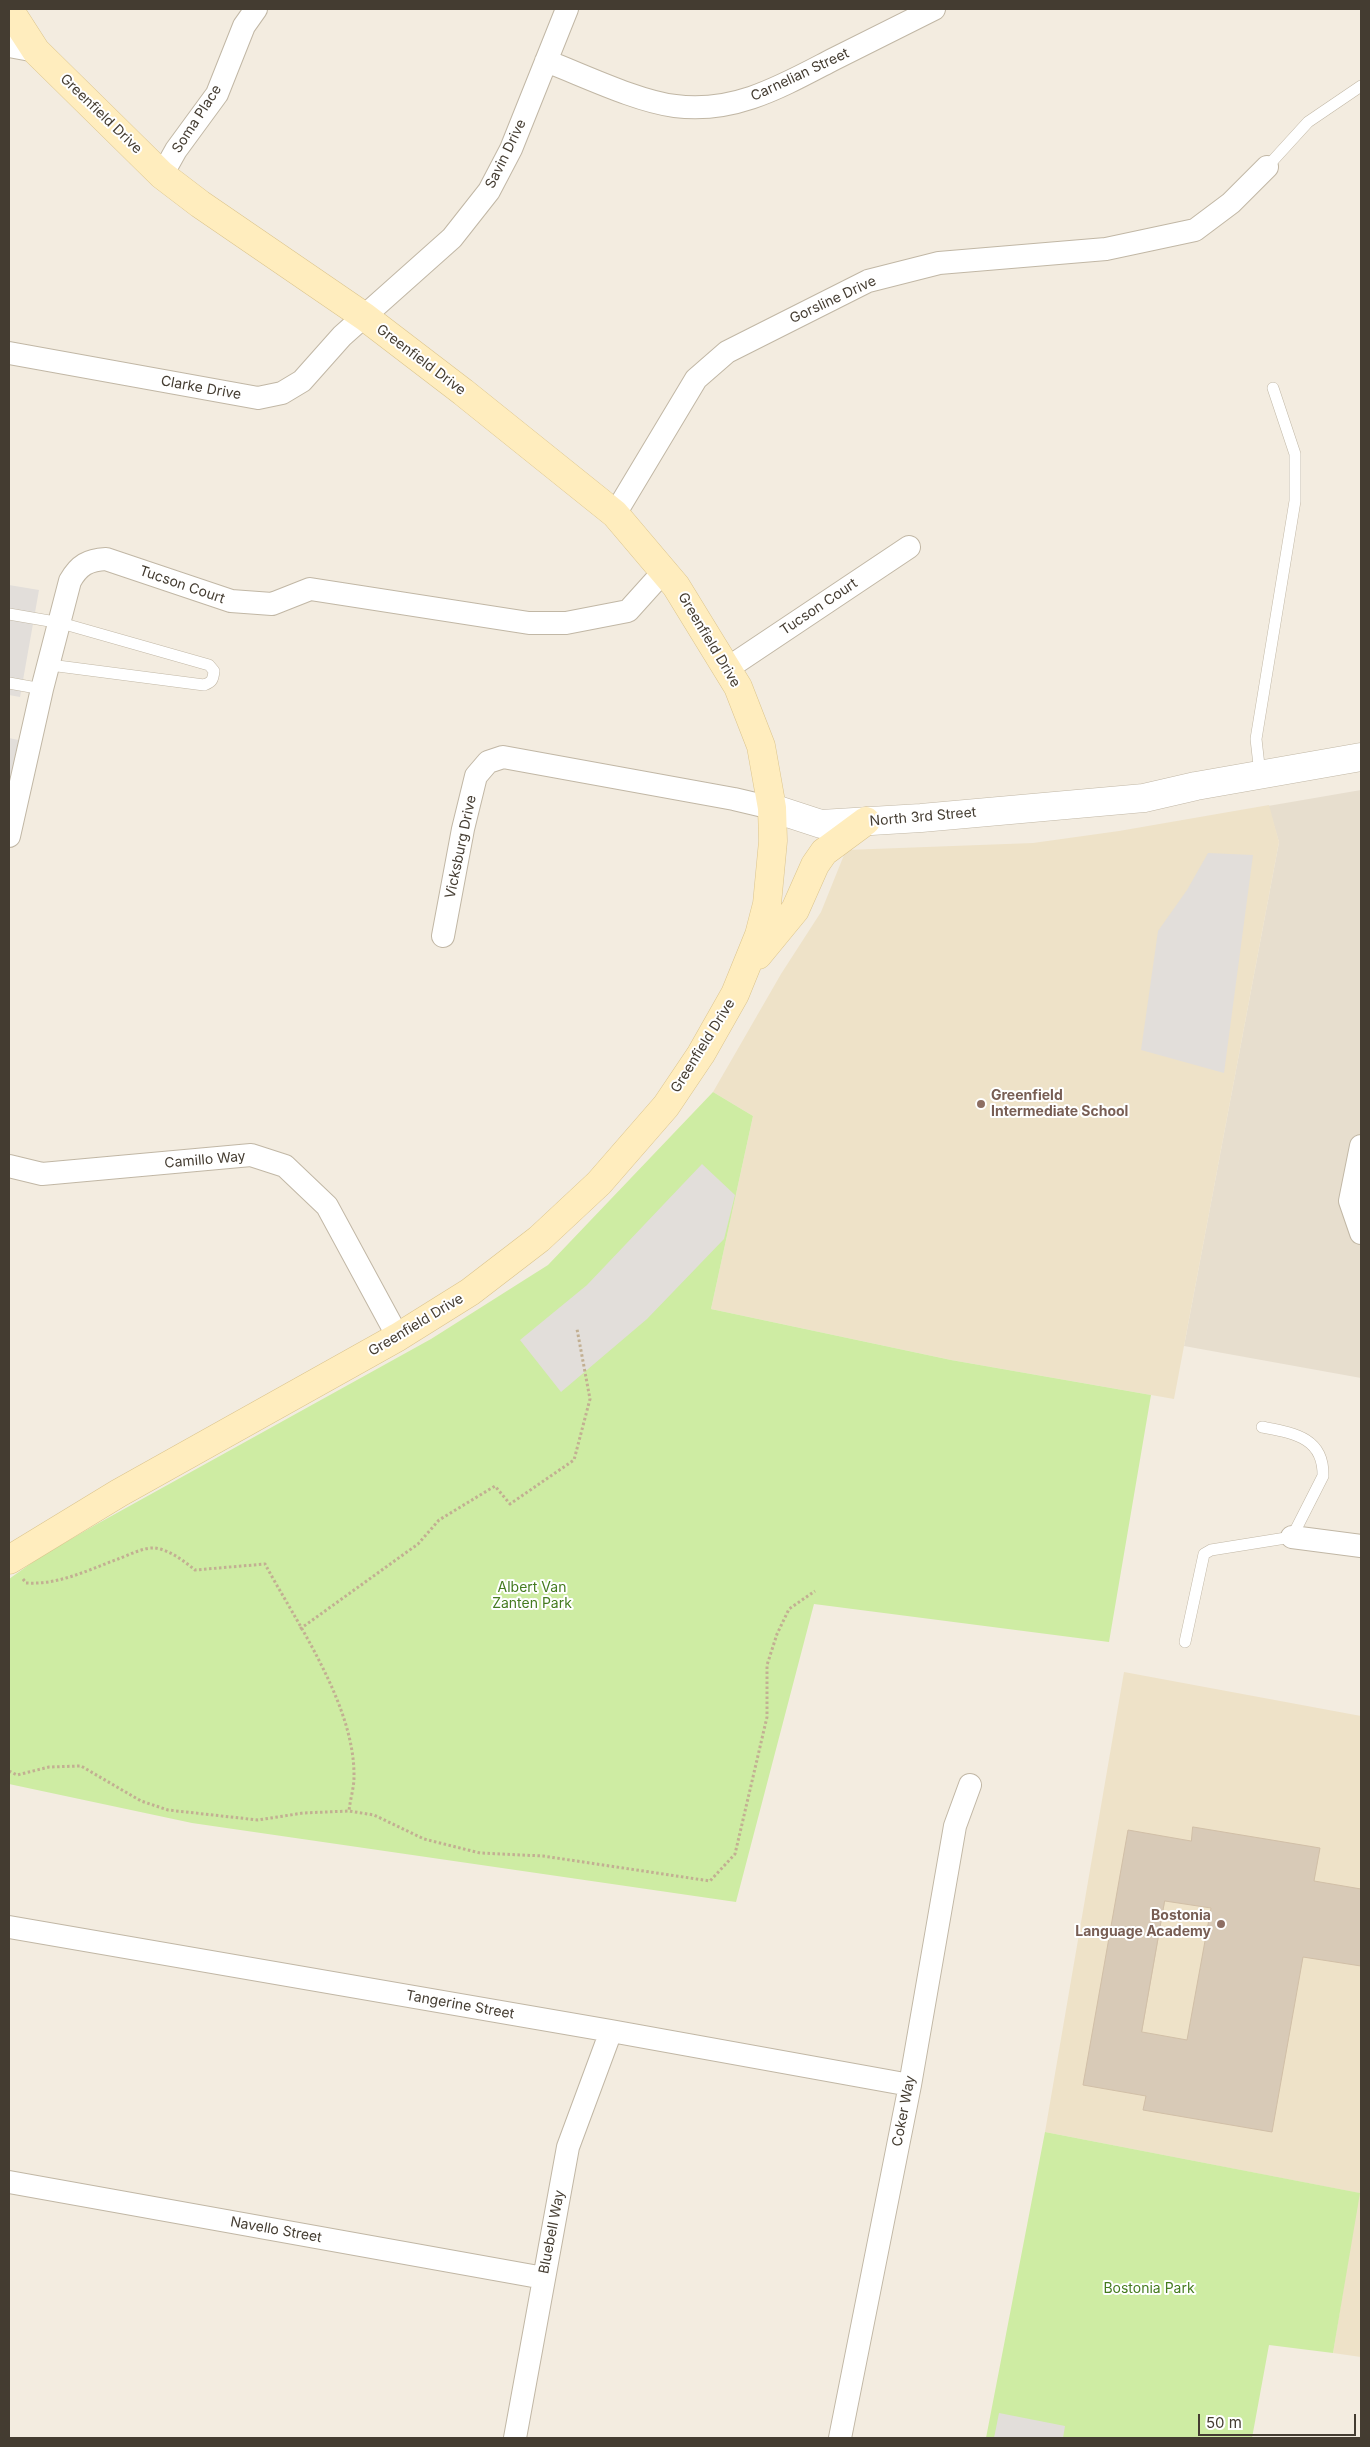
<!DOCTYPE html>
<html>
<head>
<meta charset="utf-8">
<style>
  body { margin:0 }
  #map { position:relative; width:1370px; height:2447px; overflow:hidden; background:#f3ece0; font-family:Inter,sans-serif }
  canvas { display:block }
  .frame { position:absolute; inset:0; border:10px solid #443c31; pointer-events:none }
  .scale { position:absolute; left:1198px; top:2414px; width:158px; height:22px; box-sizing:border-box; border:2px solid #443c31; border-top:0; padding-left:6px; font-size:15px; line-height:18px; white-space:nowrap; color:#443c31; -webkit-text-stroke:4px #fff; paint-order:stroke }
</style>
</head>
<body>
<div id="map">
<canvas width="1370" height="2447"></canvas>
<div class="frame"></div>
<div class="scale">50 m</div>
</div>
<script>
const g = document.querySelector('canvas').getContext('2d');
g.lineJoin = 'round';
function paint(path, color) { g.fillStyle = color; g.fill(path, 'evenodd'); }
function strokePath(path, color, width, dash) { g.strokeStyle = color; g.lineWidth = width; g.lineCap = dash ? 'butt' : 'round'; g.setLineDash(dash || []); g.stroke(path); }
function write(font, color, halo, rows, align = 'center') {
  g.font = font + ' Inter,sans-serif'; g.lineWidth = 4; g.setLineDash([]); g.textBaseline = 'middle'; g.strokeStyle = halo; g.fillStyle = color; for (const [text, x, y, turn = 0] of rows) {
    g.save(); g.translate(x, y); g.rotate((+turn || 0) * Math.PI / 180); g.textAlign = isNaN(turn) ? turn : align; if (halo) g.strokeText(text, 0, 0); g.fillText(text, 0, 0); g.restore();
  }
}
const residential = new Path2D(`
  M1361,790V1378L1184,1346L1279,842L1268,806Z`);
const education = new Path2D(`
  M1269,805L1279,842L1174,1399L951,1360L711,1309L753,1116L713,1092L781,974L821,912L846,850L1033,843L1119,831Z
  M1124,1672L1361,1716V2357L1333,2353L1359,2193L1045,2132Z`);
const green = new Path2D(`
  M713,1092L753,1116L711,1309L951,1360L1151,1395L1109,1642L814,1604L736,1902L192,1823L9,1784V1579L40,1557L97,1524L431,1339L548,1265Z
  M1045,2132L1360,2193L1333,2353L1269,2345L1252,2438H986Z`);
const parking = new Path2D(`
  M9,585L39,590L20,697L9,695Z
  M9,738L23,741L9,803Z
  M1208,853L1253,855L1224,1073L1141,1050L1158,931L1187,890Z
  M702,1164L735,1195L724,1239L647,1319L561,1392L520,1340L587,1285Z
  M999,2413L1065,2426L1063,2438H994Z`);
const building = new Path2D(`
  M1193,1827L1320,1848L1314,1881L1361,1889V1966L1303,1957L1272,2132L1143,2110L1146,2096L1083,2085L1128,1830L1191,1841ZM1165,1901L1211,1908L1187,2040L1142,2032Z`);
const path = new Path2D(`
  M23,1579L26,1583C59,1585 88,1570 118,1559C129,1555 144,1547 155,1548C170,1550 184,1561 195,1570L265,1564C298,1625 355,1706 354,1777C354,1788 350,1800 349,1811
  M300,1629L418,1544L439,1520L495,1486L510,1504L574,1460L590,1399L577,1329
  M9,1771L17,1775L49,1767L81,1766L141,1801L168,1810L258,1820L303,1813L349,1811L374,1815L424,1839L480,1853L543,1856L710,1881L735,1854L767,1717V1665L777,1634L789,1609L815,1591`);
const service = new Path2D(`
  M1267,167L1308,122L1361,86
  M9,614L61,623L209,665L214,671C213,680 212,682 204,685L50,665
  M9,683L42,689
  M1260,774L1256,739L1295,501V454L1273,388
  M1185,1642L1204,1554L1211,1550L1292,1537L1323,1476C1324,1437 1293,1433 1262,1427`);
const minor = new Path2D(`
  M9,46L36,51
  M546,61C583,75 636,101 675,106C734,114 782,86 832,60C866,43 900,26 934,9
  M162,175L176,150L217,94L244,26L256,9
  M9,353L258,398L282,393L302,381L342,336L452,238L489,191L511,149L567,9
  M615,514L696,379L727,352L868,281L939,263L1106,249L1195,230L1231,203L1267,167
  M728,668L909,547
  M9,836L42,689L70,581C79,565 88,560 106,559L231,601L272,604L310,589L529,623H566L628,611L664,571
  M443,936L463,829L476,776L488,762L503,757L734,799L772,808
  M1361,1146L1350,1201L1361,1233
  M9,1166L42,1174L251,1155L285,1166L327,1206L398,1337
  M1292,1537L1361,1546
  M9,1927L611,2031L910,2085
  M9,2182L544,2278
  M515,2438L568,2147L611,2031
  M840,2438L910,2085L955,1826L970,1785`);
const tertiary = new Path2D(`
  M772,808L821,824L921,818L1144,798L1196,786L1361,757`);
const secondary = new Path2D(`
  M758,955L795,910L815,865L824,852L866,821
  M9,1560L119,1493L398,1337L470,1292L539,1239L599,1183L666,1106L701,1054L735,994L759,935L767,904L773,841L772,808L761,746L738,687L676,586L615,514L463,392L365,317L200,204L162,175L36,51L9,9`);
const markers = [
  [981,1104,5,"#8d6e63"],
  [1221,1924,5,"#8d6e63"]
];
const streetNames = [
  ["Carnelian Street",800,75,-25],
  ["Greenfield Drive",101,114,44],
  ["Soma Place",197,119,-57],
  ["Savin Drive",506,154,-64],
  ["Gorsline Drive",833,300,-25],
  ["Greenfield Drive",421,360,37],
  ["Clarke Drive",201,388,10],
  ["Tucson Court",182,585,19],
  ["Tucson Court",819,607,-34],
  ["Greenfield Drive",709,640,59],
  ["North 3rd Street",923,817,-5],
  ["Vicksburg Drive",461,847,-78],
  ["Greenfield Drive",703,1046,-58],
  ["Camillo Way",205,1160,-5],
  ["Greenfield Drive",416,1325,-31],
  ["Tangerine Street",460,2005,10],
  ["Coker Way",904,2111,-79],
  ["Navello Street",276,2230,10],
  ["Bluebell Way",552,2232,-79]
];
const educationNames = [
  ["Greenfield",991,1096],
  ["Intermediate School",991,1112],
  ["Bostonia",1211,1916,"right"],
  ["Language Academy",1211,1932,"right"]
];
const parkNames = [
  ["Albert Van",532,1588],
  ["Zanten Park",532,1604],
  ["Bostonia Park",1149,2289]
];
paint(residential, '#e7dece');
paint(education, '#eee2c8');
paint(green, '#ceeca3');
paint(parking, '#e2deda');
paint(building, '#d8cab7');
strokePath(building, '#d1bfa7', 1);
strokePath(service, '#c1b7a5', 12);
strokePath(minor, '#c1b7a5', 24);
strokePath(tertiary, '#c1b7a5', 29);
strokePath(secondary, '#dbc48c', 29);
strokePath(path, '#c2af92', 3, [2.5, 2.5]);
strokePath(service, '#fff', 11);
strokePath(minor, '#fff', 22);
strokePath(tertiary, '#fff', 28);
strokePath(secondary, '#ffedbe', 28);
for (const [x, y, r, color] of markers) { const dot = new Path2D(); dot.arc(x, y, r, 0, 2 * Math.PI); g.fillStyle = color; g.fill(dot); strokePath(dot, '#fff', 2); }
write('14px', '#443c31', '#fff', streetNames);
write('bold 14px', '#785e54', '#fff', educationNames, 'left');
write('14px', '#447b1f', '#fff', parkNames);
</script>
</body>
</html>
